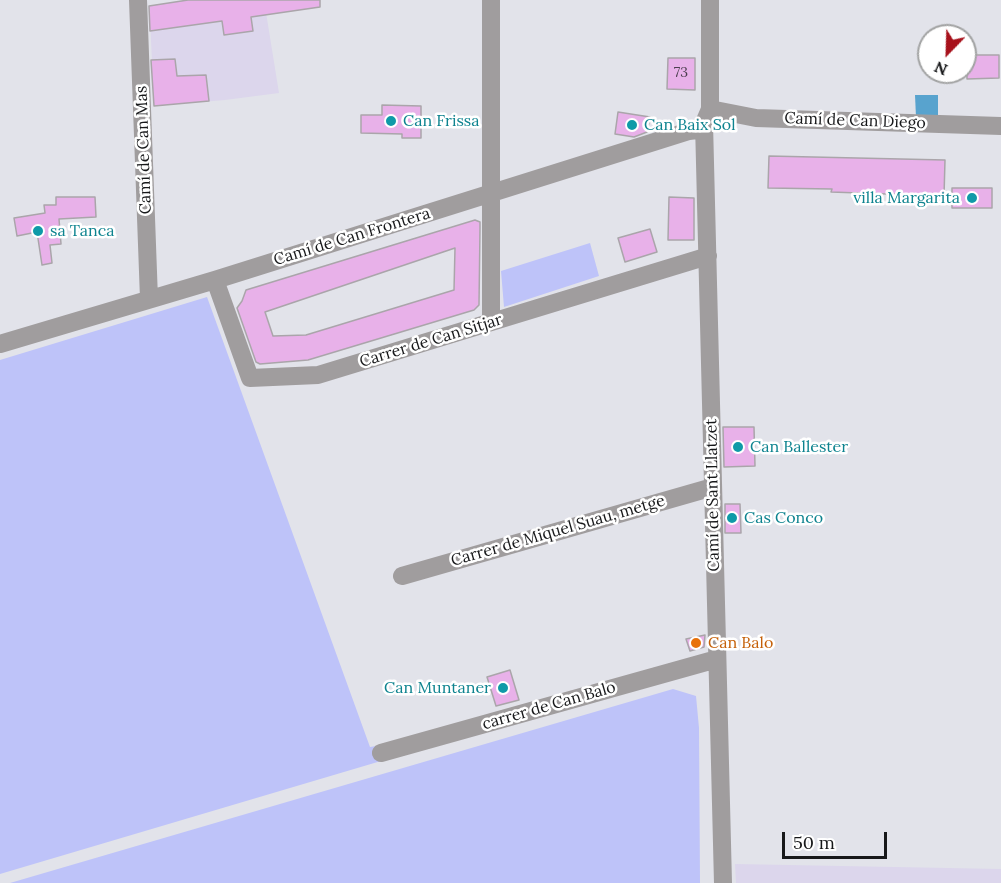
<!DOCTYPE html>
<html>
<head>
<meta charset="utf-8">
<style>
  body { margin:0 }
  #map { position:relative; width:1001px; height:883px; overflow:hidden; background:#e2e3ea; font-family:Lora,serif }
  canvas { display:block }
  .north { position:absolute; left:917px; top:24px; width:60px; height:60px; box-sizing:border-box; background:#fff; border:2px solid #a2a3a3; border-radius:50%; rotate:203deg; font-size:16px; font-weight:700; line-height:24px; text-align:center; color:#17181a }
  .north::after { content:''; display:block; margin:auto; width:21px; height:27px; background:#a7111b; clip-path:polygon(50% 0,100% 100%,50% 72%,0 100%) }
  .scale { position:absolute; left:782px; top:832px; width:105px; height:27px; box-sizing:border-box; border:3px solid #17181a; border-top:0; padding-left:8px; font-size:18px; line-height:21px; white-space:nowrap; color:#17181a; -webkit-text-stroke:4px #fff; paint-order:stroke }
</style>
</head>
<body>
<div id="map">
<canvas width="1001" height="883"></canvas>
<div class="north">N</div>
<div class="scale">50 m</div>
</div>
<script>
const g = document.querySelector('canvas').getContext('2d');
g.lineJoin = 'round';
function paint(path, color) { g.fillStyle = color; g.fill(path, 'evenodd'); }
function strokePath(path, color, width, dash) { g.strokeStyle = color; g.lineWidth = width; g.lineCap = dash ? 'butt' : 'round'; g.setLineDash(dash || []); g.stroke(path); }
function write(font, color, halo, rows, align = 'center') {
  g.font = font + ' Lora,serif'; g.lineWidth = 5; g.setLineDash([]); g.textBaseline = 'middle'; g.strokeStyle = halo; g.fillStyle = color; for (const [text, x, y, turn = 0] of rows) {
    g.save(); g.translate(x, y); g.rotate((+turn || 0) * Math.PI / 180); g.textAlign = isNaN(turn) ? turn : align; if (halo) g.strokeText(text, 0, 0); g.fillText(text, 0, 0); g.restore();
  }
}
const industrial = new Path2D(`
  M264,0L279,93L225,100L154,106L150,18Z
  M735,864L1001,869V883H736Z`);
const green = new Path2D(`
  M590,243L599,276L504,307L501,271Z
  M207,297L370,747L376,746L381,761L0,874V360Z
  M673,689L696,696L699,728L700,883H10Z`);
const water = new Path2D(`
  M915,95H938V118L916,117Z`);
const building = new Path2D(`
  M188,0H320V7L251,17L253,31L224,35L222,21L150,31L149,6Z
  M967,55H999V78L967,79Z
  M668,58H695V90L667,89Z
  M175,59L177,76L206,75L209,101L154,106L151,60Z
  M382,105L421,106V138H402V134L361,133V115H382Z
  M618,112L650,117L647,132L634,137L615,134Z
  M769,156L945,160L944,196L831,192L832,189L768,188Z
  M952,188H992V208H952Z
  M56,197H95L96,217L59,219L61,244L50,245L52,263L42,265L37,232L17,236L14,218L45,213L44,205H56Z
  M669,197L694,198V240H668Z
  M475,220L480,222V229L479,305L474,310L308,360L260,364L256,362L237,308L242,301L246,290ZM455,248L454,290L306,335L273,336L265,312Z
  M650,229L657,252L625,262L618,238Z
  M723,427H754L755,466L724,467Z
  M725,504H740L741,533H725Z
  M705,635L704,647L690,651L686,639Z
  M510,670L519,700L496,706L487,677Z`);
const minor = new Path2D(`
  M138,0L149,299
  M491,0V322
  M710,0V109L704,123L723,883
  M710,109L756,118L1001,126
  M215,280L250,378L318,375L708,256
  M0,344L215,280L689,131L705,129
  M402,576L713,487
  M381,753L717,659`);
const markers = [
  [391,121,6,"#0f9aa8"],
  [632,125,6,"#0f9aa8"],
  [972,198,6,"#0f9aa8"],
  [38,231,6,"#0f9aa8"],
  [738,447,6,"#0f9aa8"],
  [732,518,6,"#0f9aa8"],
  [696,643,6,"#e8710a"],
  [503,688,6,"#0f9aa8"]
];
const numberNames = [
  ["73",681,73]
];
const cultureNames = [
  ["Can Frissa",403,121],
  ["Can Baix Sol",644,125],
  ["villa Margarita",960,198,"right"],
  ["sa Tanca",50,231],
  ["Can Ballester",750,447],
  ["Cas Conco",744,518],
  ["Can Muntaner",491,688,"right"]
];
const streetNames = [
  ["Camí de Can Diego",855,121,2],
  ["Camí de Can Mas",144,150,-92],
  ["Camí de Can Frontera",352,237,-17],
  ["Carrer de Can Sitjar",431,341,-17],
  ["Camí de Sant Llatzet",713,495,-91],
  ["Carrer de Miquel Suau, metge",558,531,-16],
  ["carrer de Can Balo",549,706,-16]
];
const foodNames = [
  ["Can Balo",708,643]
];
paint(industrial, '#dcd6ec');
paint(green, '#bec3f9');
paint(water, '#58a3ce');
paint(building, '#e8b1e9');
strokePath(building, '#aaa5aa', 1.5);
strokePath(minor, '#a09d9e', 18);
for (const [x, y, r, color] of markers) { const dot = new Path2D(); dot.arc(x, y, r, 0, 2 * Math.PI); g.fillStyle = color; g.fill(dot); strokePath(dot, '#fff', 2); }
write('14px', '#4b3e4e', null, numberNames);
write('16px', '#0d838f', '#fff', cultureNames, 'left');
write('16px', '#17181a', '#fff', streetNames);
write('16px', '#c56008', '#fff', foodNames, 'left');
</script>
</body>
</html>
